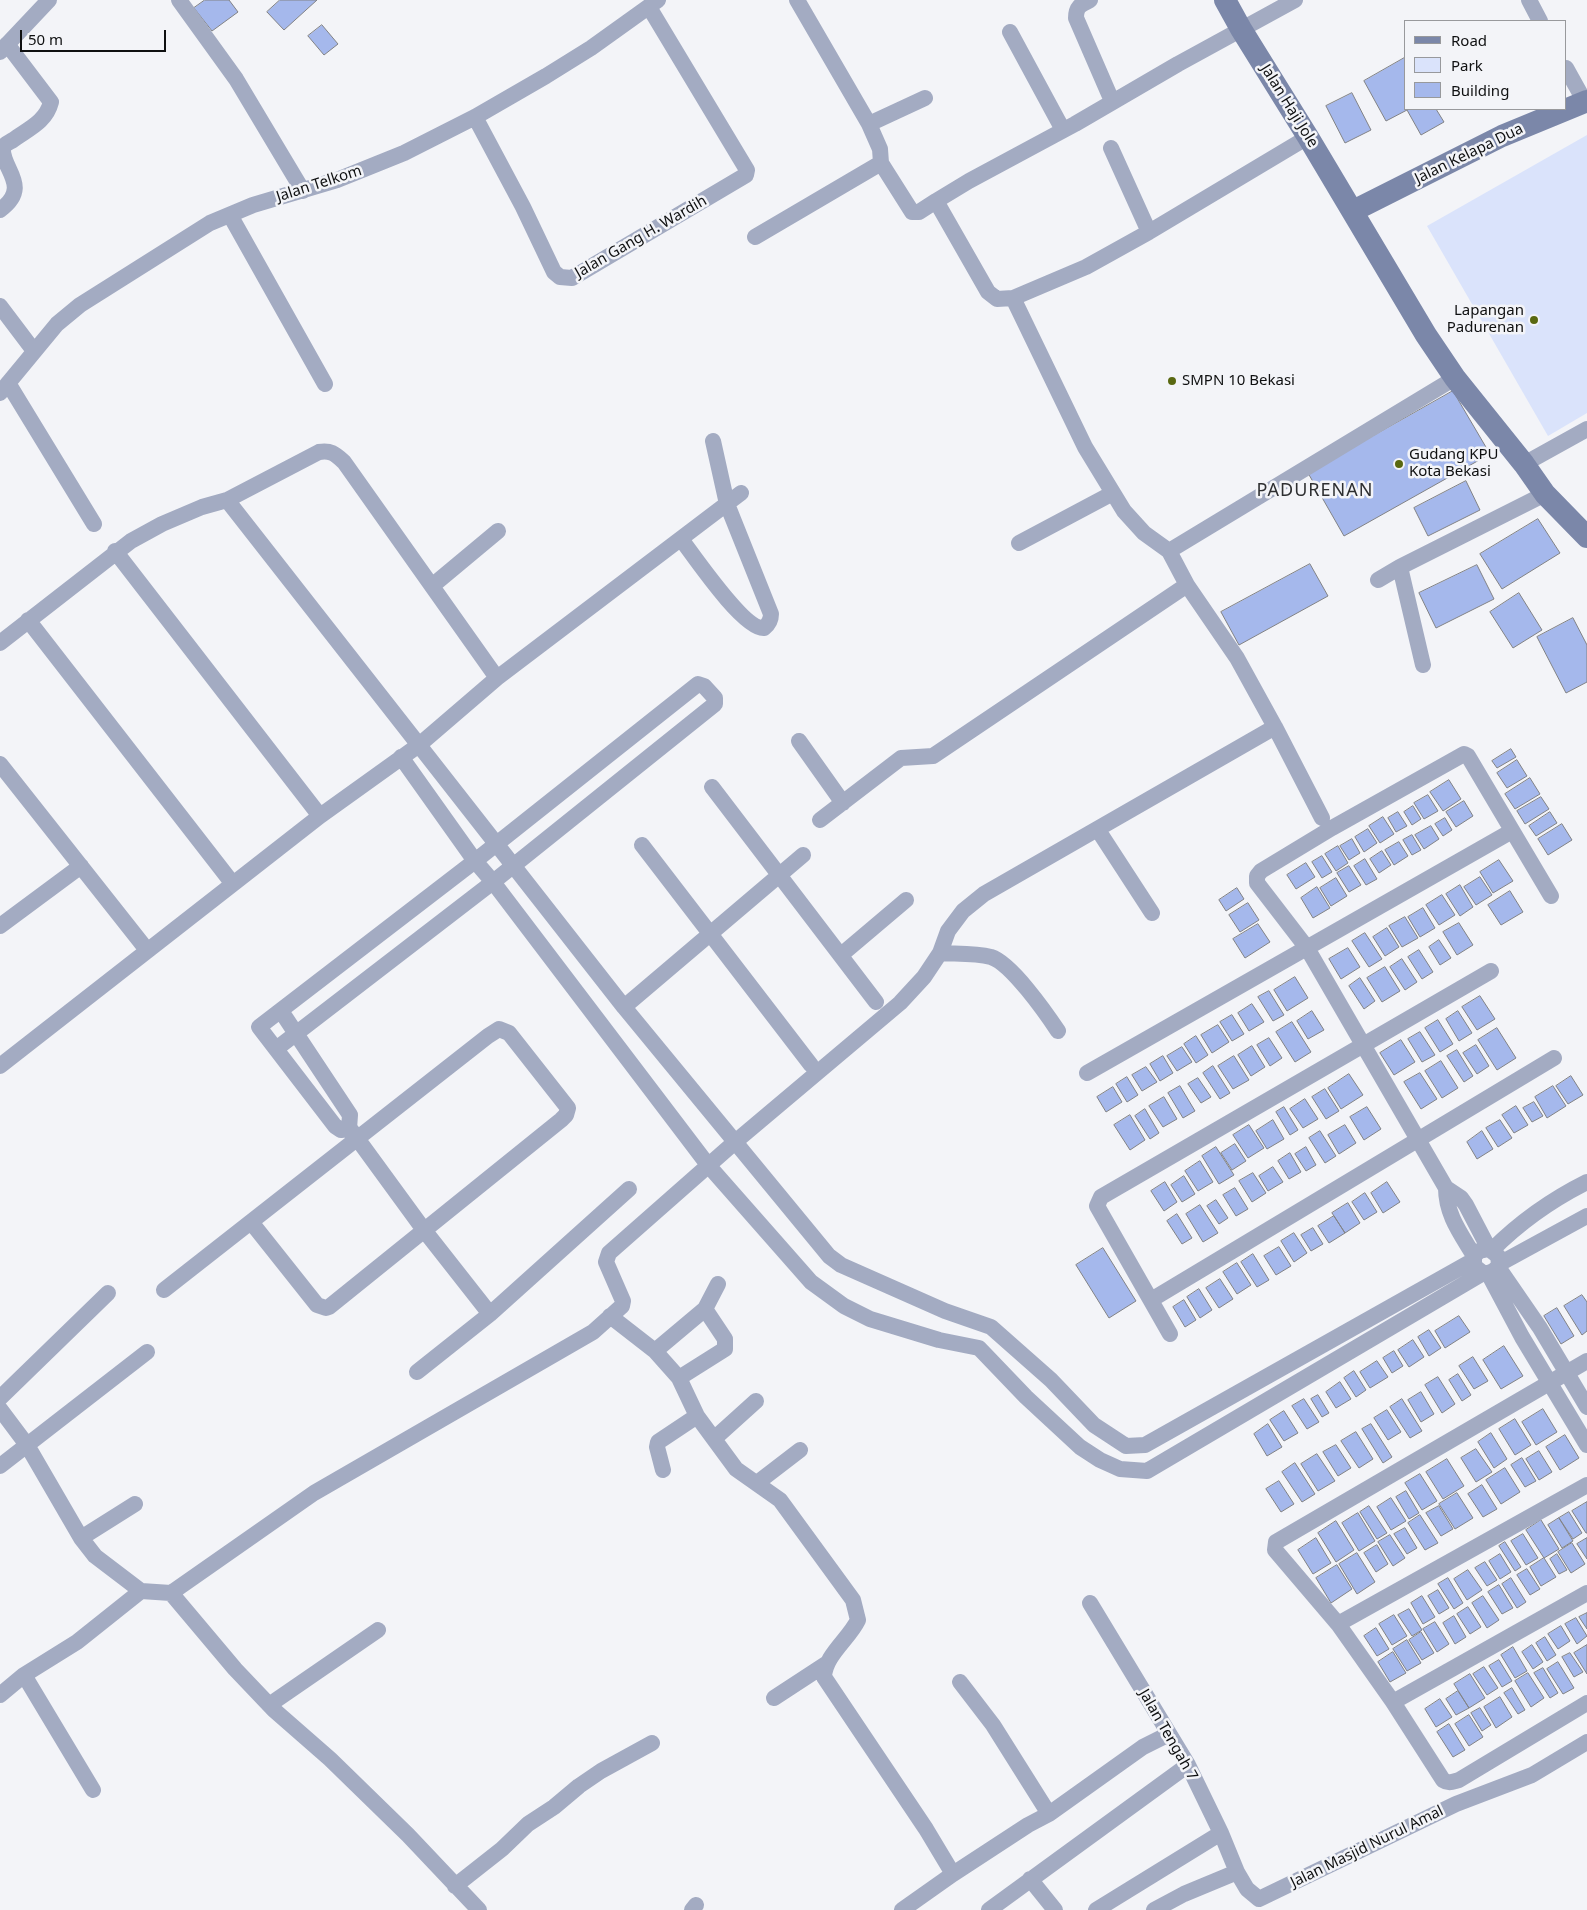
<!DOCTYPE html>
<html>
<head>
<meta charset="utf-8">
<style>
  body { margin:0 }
  #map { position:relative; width:1587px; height:1910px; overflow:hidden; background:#f3f4f8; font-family:"Noto Sans",sans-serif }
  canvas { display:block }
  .legend { position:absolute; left:1404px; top:20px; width:162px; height:90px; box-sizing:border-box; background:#f3f4f8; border:1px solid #98999c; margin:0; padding:6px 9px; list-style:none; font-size:15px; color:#0f1011 }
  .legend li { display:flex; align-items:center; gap:10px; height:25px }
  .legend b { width:25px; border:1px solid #98999c }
  .scale { position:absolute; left:20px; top:30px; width:146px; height:22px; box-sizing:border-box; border:2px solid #0f1011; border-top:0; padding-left:6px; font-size:15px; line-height:18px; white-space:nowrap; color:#0f1011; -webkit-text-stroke:4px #f3f4f8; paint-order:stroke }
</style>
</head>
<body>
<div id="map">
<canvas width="1587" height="1910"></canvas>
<ul class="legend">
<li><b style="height:6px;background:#7b87a9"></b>Road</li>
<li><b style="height:14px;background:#dae3fb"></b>Park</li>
<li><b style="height:14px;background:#a5b8ec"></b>Building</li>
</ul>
<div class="scale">50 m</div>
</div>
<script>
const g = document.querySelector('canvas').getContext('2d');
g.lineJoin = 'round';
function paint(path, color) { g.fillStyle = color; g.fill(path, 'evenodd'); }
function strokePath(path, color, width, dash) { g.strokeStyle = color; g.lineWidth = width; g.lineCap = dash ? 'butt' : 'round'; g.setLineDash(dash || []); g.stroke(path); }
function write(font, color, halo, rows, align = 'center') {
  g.font = font + ' "Noto Sans",sans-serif'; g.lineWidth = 5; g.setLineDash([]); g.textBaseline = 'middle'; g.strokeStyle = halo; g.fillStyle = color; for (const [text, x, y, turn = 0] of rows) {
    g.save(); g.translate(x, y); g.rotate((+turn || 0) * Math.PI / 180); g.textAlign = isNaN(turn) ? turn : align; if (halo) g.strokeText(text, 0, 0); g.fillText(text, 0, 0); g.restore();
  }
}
const green = new Path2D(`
  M1587,135V413L1548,436L1427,226Z`);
const building = new Path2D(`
  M205,0H229L238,12L212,31L194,8Z
  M280,0H317L284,30L267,12Z
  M322,25L338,44L324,55L308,36Z
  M1406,57V109H1436L1444,122L1421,135L1407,110L1386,121L1364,81Z
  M1352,93L1371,130L1345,143L1326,106Z
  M1453,391L1490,454L1344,536L1308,473Z
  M1466,481L1480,510L1428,536L1414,508Z
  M1538,519L1560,553L1502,589L1480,554Z
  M1310,564L1328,596L1239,645L1221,612Z
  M1477,565L1494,599L1436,628L1419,593Z
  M1519,593L1542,630L1513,648L1490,612Z
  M1573,618L1587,645V682L1566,693L1537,637Z
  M1511,749L1516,757L1497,768L1492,761Z
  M1517,760L1527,776L1507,788L1497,773Z
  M1530,778L1540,794L1515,809L1505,794Z
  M1449,780L1461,799L1443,811L1430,792Z
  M1428,795L1438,811L1424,819L1414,803Z
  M1541,797L1549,809L1525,824L1517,811Z
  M1464,801L1473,816L1456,827L1446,812Z
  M1413,806L1421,819L1412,825L1404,812Z
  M1398,812L1407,826L1396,832L1388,818Z
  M1550,812L1557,823L1536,836L1529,826Z
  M1383,817L1394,834L1380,843L1369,826Z
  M1445,818L1452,830L1443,836L1435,824Z
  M1562,824L1572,840L1548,855L1538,839Z
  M1431,826L1439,839L1424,849L1415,835Z
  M1368,829L1377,843L1364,852L1355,837Z
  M1412,835L1421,850L1412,855L1403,840Z
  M1352,839L1360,853L1349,860L1340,846Z
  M1399,842L1408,856L1394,865L1385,850Z
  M1338,846L1348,863L1336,871L1325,854Z
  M1382,851L1391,865L1379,873L1370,859Z
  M1322,856L1332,872L1322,878L1312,862Z
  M1365,859L1377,879L1366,885L1354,866Z
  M1499,860L1513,881L1493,893L1480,872Z
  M1306,863L1315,877L1296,889L1287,875Z
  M1349,866L1361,885L1349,892L1337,873Z
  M1480,877L1492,895L1476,905L1464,887Z
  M1336,878L1347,896L1331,906L1320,888Z
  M1460,885L1473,907L1460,916L1446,894Z
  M1317,887L1330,908L1313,918L1301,898Z
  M1237,888L1244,899L1226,911L1219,900Z
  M1510,891L1523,912L1501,925L1488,905Z
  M1442,895L1455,915L1439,925L1426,905Z
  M1248,903L1259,920L1240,932L1229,915Z
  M1423,908L1435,928L1420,937L1408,917Z
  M1405,917L1418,938L1402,947L1389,926Z
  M1459,923L1473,945L1457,955L1443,932Z
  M1258,924L1270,942L1245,958L1233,939Z
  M1387,928L1399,947L1385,956L1373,937Z
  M1365,933L1382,959L1369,967L1352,941Z
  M1439,940L1451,958L1440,965L1429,947Z
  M1348,948L1360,967L1341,979L1329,959Z
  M1419,950L1433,972L1422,979L1408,957Z
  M1402,959L1417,982L1405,990L1390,967Z
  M1385,967L1400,991L1382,1002L1367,978Z
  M1295,977L1308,998L1287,1011L1274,990Z
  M1360,978L1375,1001L1364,1009L1349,986Z
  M1269,991L1284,1015L1273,1021L1258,997Z
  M1480,996L1495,1019L1477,1030L1462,1007Z
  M1252,1004L1264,1022L1249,1031L1238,1013Z
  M1312,1011L1324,1030L1308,1039L1297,1021Z
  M1458,1011L1472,1033L1459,1041L1446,1019Z
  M1232,1015L1244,1034L1232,1041L1220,1022Z
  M1438,1020L1453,1044L1440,1052L1425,1028Z
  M1292,1022L1311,1052L1295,1062L1276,1032Z
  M1218,1025L1229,1042L1212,1053L1201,1035Z
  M1497,1028L1516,1058L1497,1070L1478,1040Z
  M1420,1032L1435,1055L1422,1062L1408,1039Z
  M1196,1036L1208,1055L1196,1063L1184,1044Z
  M1269,1038L1282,1058L1270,1066L1257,1045Z
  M1401,1040L1415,1062L1394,1075L1380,1053Z
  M1476,1045L1489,1066L1477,1074L1463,1053Z
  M1252,1046L1265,1067L1251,1076L1238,1055Z
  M1182,1047L1192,1062L1177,1071L1167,1056Z
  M1457,1050L1473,1076L1464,1082L1447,1056Z
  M1163,1056L1173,1073L1160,1081L1150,1064Z
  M1234,1056L1249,1080L1233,1089L1218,1066Z
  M1441,1061L1458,1088L1442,1098L1425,1071Z
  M1213,1066L1230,1093L1220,1099L1203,1073Z
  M1146,1067L1157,1082L1142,1091L1132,1075Z
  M1420,1073L1437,1099L1421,1109L1404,1082Z
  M1349,1074L1363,1095L1341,1109L1328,1088Z
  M1571,1076L1583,1095L1568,1104L1556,1086Z
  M1127,1077L1138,1095L1127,1102L1116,1084Z
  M1198,1078L1211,1097L1201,1103L1188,1084Z
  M1180,1086L1195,1111L1183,1118L1168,1093Z
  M1553,1086L1566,1106L1547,1118L1535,1097Z
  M1113,1087L1122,1102L1106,1112L1097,1097Z
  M1325,1089L1339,1111L1326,1119L1312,1097Z
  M1164,1097L1177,1119L1163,1127L1149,1106Z
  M1305,1099L1318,1119L1303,1128L1290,1109Z
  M1534,1102L1543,1116L1532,1122L1523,1108Z
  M1516,1106L1528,1125L1514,1133L1502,1115Z
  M1284,1107L1298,1130L1290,1135L1276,1112Z
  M1367,1107L1381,1129L1364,1140L1350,1117Z
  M1145,1109L1159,1133L1150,1139L1135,1116Z
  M1130,1115L1145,1140L1130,1150L1114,1125Z
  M1273,1120L1284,1139L1267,1149L1256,1131Z
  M1500,1120L1512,1138L1498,1147L1486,1128Z
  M1249,1125L1264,1148L1248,1158L1233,1135Z
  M1345,1125L1356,1143L1339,1154L1328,1135Z
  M1320,1131L1336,1156L1325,1163L1309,1138Z
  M1482,1131L1493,1149L1477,1159L1467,1142Z
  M1235,1144L1246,1161L1232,1170L1221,1153Z
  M1216,1147L1234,1175L1219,1184L1202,1156Z
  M1306,1147L1316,1165L1306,1171L1295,1154Z
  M1290,1153L1301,1172L1289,1179L1278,1161Z
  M1200,1161L1213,1182L1198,1191L1185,1171Z
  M1273,1167L1283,1182L1268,1191L1259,1176Z
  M1253,1173L1266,1193L1252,1202L1239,1181Z
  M1184,1176L1195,1194L1182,1202L1171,1185Z
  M1165,1182L1177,1202L1164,1211L1151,1191Z
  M1387,1182L1400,1202L1383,1213L1371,1193Z
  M1235,1188L1248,1209L1236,1216L1223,1195Z
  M1365,1193L1377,1212L1364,1220L1352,1202Z
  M1216,1200L1228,1218L1219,1224L1207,1206Z
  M1348,1203L1360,1223L1345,1233L1332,1213Z
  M1200,1205L1218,1233L1203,1242L1186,1214Z
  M1177,1214L1192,1238L1182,1244L1167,1221Z
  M1334,1216L1345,1233L1329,1243L1318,1226Z
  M1313,1228L1323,1244L1311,1251L1301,1235Z
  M1294,1233L1307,1253L1294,1262L1281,1241Z
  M1279,1247L1291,1266L1276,1275L1264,1256Z
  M1103,1248L1136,1301L1109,1318L1076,1265Z
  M1253,1254L1269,1280L1257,1287L1241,1262Z
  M1237,1263L1251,1285L1237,1294L1223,1272Z
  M1220,1279L1233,1299L1219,1308L1206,1288Z
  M1199,1289L1212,1310L1200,1318L1187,1297Z
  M1582,1295L1587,1302V1331L1582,1335L1564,1306Z
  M1184,1300L1196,1320L1185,1327L1173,1307Z
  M1557,1308L1574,1336L1561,1344L1544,1316Z
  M1459,1316L1470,1332L1445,1348L1435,1331Z
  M1429,1330L1441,1348L1429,1356L1418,1337Z
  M1413,1340L1424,1357L1409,1367L1398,1350Z
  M1504,1346L1523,1376L1501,1389L1483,1360Z
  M1394,1351L1403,1366L1392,1373L1383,1358Z
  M1473,1357L1488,1381L1474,1389L1459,1366Z
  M1377,1361L1388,1377L1370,1388L1360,1372Z
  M1354,1371L1366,1390L1356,1397L1344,1378Z
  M1458,1374L1471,1395L1462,1401L1449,1380Z
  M1438,1377L1455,1404L1442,1413L1425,1385Z
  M1340,1382L1351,1399L1336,1408L1326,1392Z
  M1421,1392L1434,1414L1421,1422L1408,1400Z
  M1318,1395L1329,1413L1322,1417L1311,1399Z
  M1304,1399L1319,1422L1307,1429L1292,1406Z
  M1402,1399L1422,1431L1410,1438L1390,1407Z
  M1543,1409L1557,1432L1536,1445L1522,1422Z
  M1387,1410L1401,1432L1388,1440L1374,1418Z
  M1284,1411L1298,1433L1284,1441L1270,1420Z
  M1515,1419L1531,1445L1515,1455L1499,1429Z
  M1268,1424L1282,1447L1267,1456L1254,1434Z
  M1371,1424L1392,1457L1383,1463L1362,1429Z
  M1356,1432L1373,1459L1359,1468L1341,1441Z
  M1491,1433L1507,1459L1494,1468L1478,1442Z
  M1565,1435L1579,1458L1560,1470L1546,1447Z
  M1336,1445L1351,1468L1338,1476L1323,1452Z
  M1476,1449L1492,1472L1476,1482L1461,1458Z
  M1539,1451L1552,1472L1539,1480L1526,1459Z
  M1317,1454L1335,1481L1318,1491L1301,1464Z
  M1522,1458L1536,1481L1525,1487L1511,1465Z
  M1447,1459L1464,1486L1443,1499L1426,1472Z
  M1295,1463L1315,1494L1302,1502L1282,1472Z
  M1505,1468L1520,1492L1501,1504L1486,1480Z
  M1420,1474L1437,1501L1422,1510L1405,1483Z
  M1279,1481L1294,1504L1281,1512L1266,1489Z
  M1482,1485L1497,1509L1483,1517L1468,1494Z
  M1406,1491L1419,1513L1409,1519L1396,1497Z
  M1457,1493L1473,1518L1455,1529L1439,1504Z
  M1391,1498L1406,1521L1391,1530L1377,1507Z
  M1587,1502V1533H1586L1572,1511Z
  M1369,1506L1387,1533L1377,1539L1360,1512Z
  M1439,1506L1453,1529L1441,1536L1426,1513Z
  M1569,1512L1582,1533L1573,1539L1559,1518Z
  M1358,1513L1375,1541L1359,1551L1342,1523Z
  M1420,1515L1438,1543L1425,1550L1408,1523Z
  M1559,1518L1573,1541L1562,1548L1548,1525Z
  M1541,1520L1559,1549L1544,1558L1526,1530Z
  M1336,1521L1354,1550L1336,1562L1318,1533Z
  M1405,1528L1417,1548L1407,1554L1394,1534Z
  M1523,1534L1538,1558L1526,1565L1511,1541Z
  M1390,1535L1405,1558L1393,1566L1378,1542Z
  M1316,1538L1331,1563L1313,1574L1298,1550Z
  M1587,1538V1559L1577,1544Z
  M1505,1542L1521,1567L1515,1571L1499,1546Z
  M1572,1543L1585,1564L1571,1573L1558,1552Z
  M1377,1545L1388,1564L1376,1572L1364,1553Z
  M1357,1553L1375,1582L1357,1594L1339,1564Z
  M1500,1554L1511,1572L1500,1579L1489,1561Z
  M1557,1554L1567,1570L1559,1574L1550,1559Z
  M1544,1558L1556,1577L1541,1586L1530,1567Z
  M1485,1562L1497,1580L1487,1586L1475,1568Z
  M1337,1565L1352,1589L1331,1603L1316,1578Z
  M1527,1569L1540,1589L1530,1595L1517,1575Z
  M1468,1570L1482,1590L1467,1600L1454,1579Z
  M1448,1578L1463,1603L1454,1609L1438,1584Z
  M1511,1578L1526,1602L1517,1608L1502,1584Z
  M1499,1585L1513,1608L1502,1614L1488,1592Z
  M1438,1590L1449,1608L1439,1614L1428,1596Z
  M1422,1596L1435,1617L1423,1624L1411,1603Z
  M1483,1596L1499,1620L1487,1628L1472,1603Z
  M1468,1607L1481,1627L1470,1634L1457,1614Z
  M1409,1609L1422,1630L1412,1636L1398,1615Z
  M1587,1613V1629L1579,1617Z
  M1394,1615L1407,1636L1392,1645L1379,1624Z
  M1454,1616L1466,1637L1455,1644L1443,1623Z
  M1576,1618L1587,1636L1577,1644L1565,1624Z
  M1435,1622L1449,1644L1437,1652L1423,1629Z
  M1561,1626L1570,1641L1558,1649L1548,1634Z
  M1376,1628L1389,1649L1377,1656L1364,1636Z
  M1421,1632L1434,1653L1422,1660L1409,1640Z
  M1545,1637L1556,1655L1547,1661L1536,1643Z
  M1407,1640L1421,1663L1407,1671L1393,1649Z
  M1532,1645L1543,1662L1533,1669L1522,1652Z
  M1587,1645V1674L1574,1653Z
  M1513,1647L1527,1671L1515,1678L1501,1655Z
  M1393,1652L1406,1673L1390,1682L1378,1662Z
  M1570,1653L1583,1672L1574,1677L1562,1657Z
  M1499,1660L1512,1681L1502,1687L1489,1666Z
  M1558,1662L1574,1688L1563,1694L1547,1669Z
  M1484,1667L1498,1688L1487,1695L1473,1674Z
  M1543,1668L1558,1693L1550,1698L1534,1673Z
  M1528,1673L1544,1698L1531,1707L1515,1681Z
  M1470,1674L1485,1698L1469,1708L1454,1684Z
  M1512,1688L1525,1710L1518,1714L1504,1693Z
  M1458,1691L1469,1708L1456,1715L1446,1699Z
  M1500,1697L1512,1717L1496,1728L1484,1707Z
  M1440,1699L1452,1717L1436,1727L1425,1709Z
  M1480,1708L1491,1725L1482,1731L1471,1713Z
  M1469,1715L1483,1737L1469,1746L1455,1724Z
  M1449,1724L1465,1750L1453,1757L1437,1732Z`);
const street = new Path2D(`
  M179,0L236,79L303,191
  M797,0L869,124L880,149L881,163L912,212H919L936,201L988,292L997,299L1013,298L1085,447L1124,511L1144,533L1169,551
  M1090,0C1080,5 1076,7 1076,18L1112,101
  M1529,0L1540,21
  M1010,32L1063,130
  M0,52L49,0
  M1566,68L1585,102
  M475,117L523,207L554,272L560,277L572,278L746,175L747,170L649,7
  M869,124L925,98
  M1111,148L1149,232
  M936,201L969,181L1075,124L1178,64L1295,0
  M0,210C33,186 0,168 3,147C5,144 10,142 13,140C28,129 46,122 51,102L7,44
  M230,215L325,384
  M755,237L881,163
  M1013,298L1086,267L1149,232L1308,137
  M0,306L34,351
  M8,383L94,524
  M0,393L57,324L80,305L210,223L253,205L337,180L404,153L475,117L546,76L591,48L658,0
  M1524,464L1587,429
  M227,500L624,1007L829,1256L841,1265L945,1311L991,1327L1051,1380L1094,1425L1126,1446L1145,1445L1474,1260
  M681,539C694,556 744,630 764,628C769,624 771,620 771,614L727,504L713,441
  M1019,543L1113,493
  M115,551L320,816
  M1400,567L1423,665
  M1378,580L1400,567L1545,494
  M432,586L498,531
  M28,620L233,884
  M0,643L131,541L162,524L202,507L227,500L319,452C331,450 335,454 344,462L497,678
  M1275,727L1322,818
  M799,741L843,803
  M401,757L475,861L493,882L708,1165L811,1282L844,1306L870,1319L939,1340L979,1348L1026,1397L1080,1447L1100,1460L1120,1469L1147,1471L1483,1273C1490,1274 1496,1271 1499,1264L1498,1256L1489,1249L1479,1251L1474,1256V1266L1483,1273
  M0,764L147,950
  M712,787L876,1002
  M820,820L901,758L933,756L1187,585
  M1098,830L1152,913
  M642,845L811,1065
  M0,926L81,866
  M940,953C956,954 975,953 991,957C1011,963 1046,1013 1058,1031
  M841,955L906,900
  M624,1007L803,855
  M281,1011L350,1115L349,1129
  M276,1049L493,882L715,704V698L704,686L698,684L475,861L259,1027L335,1126L341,1130L349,1129
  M0,1066L320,816L419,745L497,678L741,493
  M1087,1073L1512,831
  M351,1130L424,1230L490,1314
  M1446,1188C1446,1215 1461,1234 1474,1256
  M1489,1249L1466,1205L1461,1198L1446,1188L1307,948L1257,883V876L1261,871L1332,828L1464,754L1468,756L1551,896
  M1492,1250C1519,1223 1553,1199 1587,1182
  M1499,1264L1587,1216
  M1498,1267L1540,1328L1587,1407
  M1488,1273L1522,1337L1587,1445
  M164,1290L488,1036L499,1029L509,1033L568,1108L566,1115L561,1120L329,1307L326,1308L317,1305L251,1222
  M1151,1300L1554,1058
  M610,1316L655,1351L679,1378L697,1416L736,1469L780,1500L853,1600L858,1620C849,1639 825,1655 824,1677L926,1829L953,1874L902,1910
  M1170,1334L1097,1206L1101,1197L1491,971
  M655,1351L705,1309
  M1587,1361L1276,1542L1275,1550L1338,1624L1393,1702L1443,1780C1449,1784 1452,1782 1459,1780L1587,1703
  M417,1372L490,1314L629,1189
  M679,1378L725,1349V1339L705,1309L718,1284
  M0,1398L108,1293
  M0,1409L27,1445L81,1538L95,1556L141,1591L171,1593L314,1493L593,1332L622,1306L623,1301L606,1262L609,1253L735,1142L900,1003L924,977L940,953L948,931L963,911L984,894L1275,727L1237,658L1187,585L1169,551L1455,378
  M715,1438L756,1401
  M0,1466L147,1352
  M663,1470L657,1447L658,1442L697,1416
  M757,1483L800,1450
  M81,1538L135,1504
  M171,1593L235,1669L274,1710L330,1759L408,1835L479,1910
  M1090,1603L1188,1765L1221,1833L1237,1872
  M1338,1624L1587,1485
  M24,1675L93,1790
  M960,1682L993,1725L1049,1814
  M0,1695L24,1675L77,1642L141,1591
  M774,1698L826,1664
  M1393,1702L1587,1593
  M269,1705L378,1630
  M953,1874L1028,1825L1049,1814L1143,1747L1169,1734
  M1030,1879L1055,1910
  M455,1886L502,1849L528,1824L554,1807L579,1786L601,1771L652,1743
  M692,1910L696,1905
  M989,1910L1188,1765
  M1096,1910L1221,1833
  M1154,1910L1184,1894L1237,1872L1247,1889L1259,1899L1456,1804L1532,1775L1587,1742`);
const secondary = new Path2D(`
  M1225,0L1241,29L1308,137L1426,335L1455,378L1524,464L1545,494L1587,537
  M1353,211L1502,136L1587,101`);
const markers = [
  [1534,320,5,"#596811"],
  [1172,381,5,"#596811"],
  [1399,464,5,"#596811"]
];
const streetNames = [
  ["Jalan Haji Jole",1289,106,58],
  ["Jalan Kelapa Dua",1469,154,-26],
  ["Jalan Telkom",319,184,-18],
  ["Jalan Gang H. Wardih",641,237,-30],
  ["Jalan Tengah 7",1168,1735,60],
  ["Jalan Masjid Nurul Amal",1367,1847,-26]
];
const poiNames = [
  ["Lapangan",1524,311,"right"],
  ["Padurenan",1524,328,"right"],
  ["SMPN 10 Bekasi",1182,381],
  ["Gudang KPU",1409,455],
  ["Kota Bekasi",1409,472]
];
const quarterNames = [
  ["PADURENAN",1315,491]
];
paint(green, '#dae3fb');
paint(building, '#a5b8ec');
strokePath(building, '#818285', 1);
strokePath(street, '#a3abc2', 16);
strokePath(secondary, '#7b87a9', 22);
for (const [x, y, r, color] of markers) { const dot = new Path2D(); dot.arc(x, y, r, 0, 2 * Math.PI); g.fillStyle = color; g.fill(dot); strokePath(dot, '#f3f4f8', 2); }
write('15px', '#0f1011', '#f3f4f8', streetNames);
write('15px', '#0f1011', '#f3f4f8', poiNames, 'left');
g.letterSpacing = '1px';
write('18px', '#2e2f31', '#f3f4f8', quarterNames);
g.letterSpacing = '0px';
</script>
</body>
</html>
